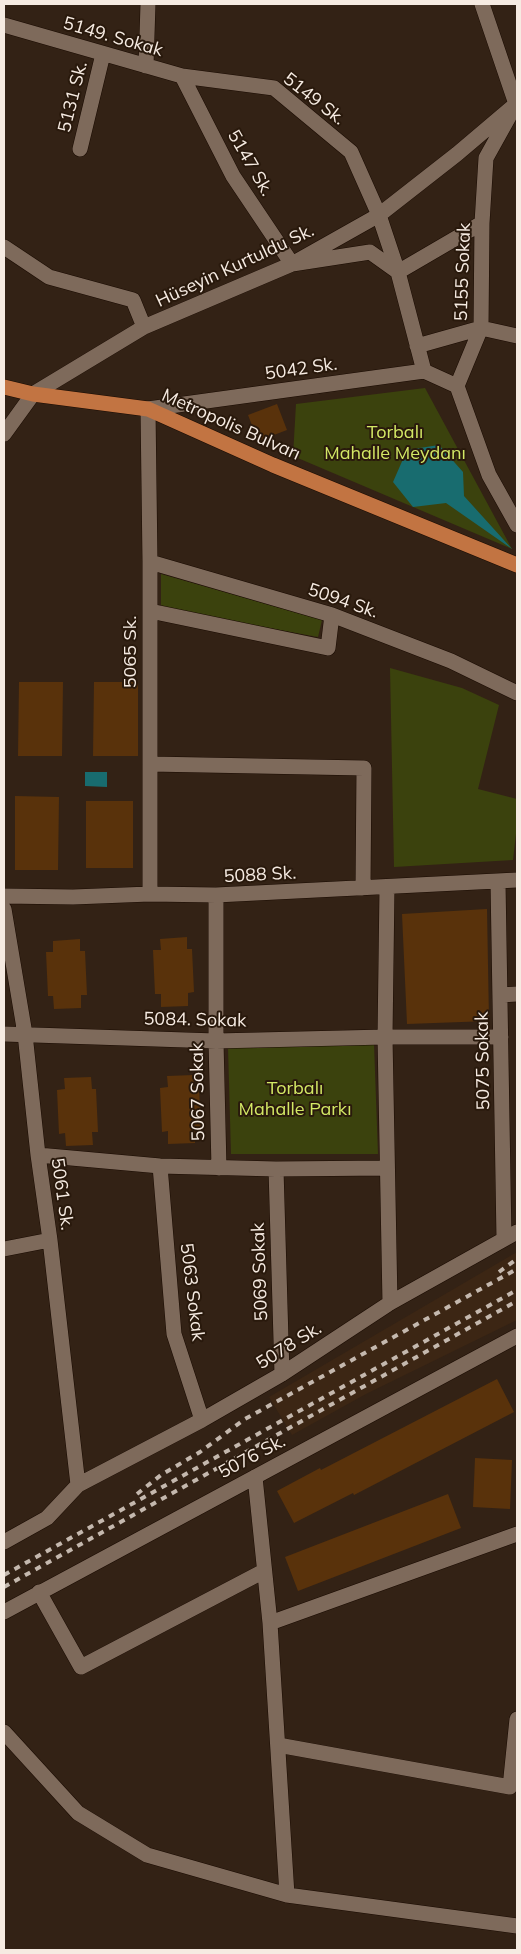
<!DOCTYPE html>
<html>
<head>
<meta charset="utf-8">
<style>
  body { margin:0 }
  #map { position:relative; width:521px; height:1954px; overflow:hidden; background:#332215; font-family:Mulish,sans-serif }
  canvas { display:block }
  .frame { position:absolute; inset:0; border:5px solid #f6ebe2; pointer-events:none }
</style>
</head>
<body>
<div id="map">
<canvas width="521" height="1954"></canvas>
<div class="frame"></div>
</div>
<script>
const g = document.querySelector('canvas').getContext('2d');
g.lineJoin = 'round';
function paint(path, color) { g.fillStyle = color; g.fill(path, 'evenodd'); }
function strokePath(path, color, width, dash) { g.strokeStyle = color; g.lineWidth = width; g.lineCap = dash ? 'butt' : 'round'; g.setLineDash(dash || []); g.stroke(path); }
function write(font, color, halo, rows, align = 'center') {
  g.font = font + ' Mulish,sans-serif'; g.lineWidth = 4; g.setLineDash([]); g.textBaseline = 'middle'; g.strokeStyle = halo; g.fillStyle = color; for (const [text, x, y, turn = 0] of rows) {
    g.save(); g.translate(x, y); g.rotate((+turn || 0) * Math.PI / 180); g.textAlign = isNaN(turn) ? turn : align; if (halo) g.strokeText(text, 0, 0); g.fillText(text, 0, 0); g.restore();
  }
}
const built = new Path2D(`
  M517,1252V1320L366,1394L292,1435L269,1397Z`);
const green = new Path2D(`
  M425,388L512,549L293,456L296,404Z
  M161,574L322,620L318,637L161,608Z
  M390,668L462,688L499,705L478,789L517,799V825L513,860L394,867Z
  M374,1044L378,1154H231L228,1047Z`);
const water = new Path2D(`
  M439,445L463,472L464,496L512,549L446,503L413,507L393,482L407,450Z
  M85,772H107V787L85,786Z`);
const building = new Path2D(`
  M277,404L287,430L258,441L248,415Z
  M19,682H63L62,756H18Z
  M94,682H138V756H93Z
  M15,796L59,797L58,870H15Z
  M86,801H133V868H86Z
  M487,909L489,1021L407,1024L402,914Z
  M187,937V949H192L194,992L188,993V1006L161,1007V994H155L153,950H161L160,939Z
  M80,939V951H85L87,995H81V1008L54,1009L53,996H48L46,952H53V941Z
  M194,1075V1087H199L201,1130H195V1143L168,1144V1131L162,1132L160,1088L168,1087L167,1076Z
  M91,1077L92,1089H96L98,1132H92L93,1145L66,1146L65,1133L59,1134L57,1090L65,1089L64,1078Z
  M497,1379L514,1412L354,1495L353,1493L294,1523L277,1491L320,1468L321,1470Z
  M475,1458L512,1460L510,1509L473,1507Z
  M448,1494L461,1528L298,1591L285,1557Z`);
const minor = new Path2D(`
  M482,4L516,104
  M4,25L182,76L274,88L351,152L379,215L398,272L424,371
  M146,66L148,4
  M182,76L233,176L292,264L370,252L398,272L482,223
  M511,113L486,158L482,223L481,328L457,386L489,475L517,525
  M80,149L103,54
  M4,247L49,277L133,300L144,327
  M417,346L481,328L517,336
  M4,434L33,394L144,327L292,264L379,215L457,154L516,104
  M150,562L332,615L451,661L517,693
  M150,611L328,648L332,615
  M150,764L364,768L363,888
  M498,882L504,1239
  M387,888L385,1037L390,1303
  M150,894V562L148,409L424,371L457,386
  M216,895V1041L219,1168
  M4,896L73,897L150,894L216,895L517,880
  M4,909L25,1034L38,1155L50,1240L78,1485
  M500,995L517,994
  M4,1034L216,1041L385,1037H501
  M38,1155L160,1166L276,1169L387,1168
  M160,1166L174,1334L202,1420
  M276,1169L282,1374
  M4,1249L50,1240
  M255,1477L270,1623L287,1895
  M4,1542L47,1518L78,1485L202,1420L282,1374L390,1303L517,1232
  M39,1592L81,1667L264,1571
  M4,1612L517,1336
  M270,1623L517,1534
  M4,1732L78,1813L147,1855L287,1895L517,1926
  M278,1745L510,1787L517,1719`);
const major = new Path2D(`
  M4,387L33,394L148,409L273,465L517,565`);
const rail = new Path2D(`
  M499,1272L517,1259
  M137,1494L161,1475L200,1452L245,1419L517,1269
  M4,1575L517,1290
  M4,1587L517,1301`);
const streetNames = [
  ["5149. Sokak",113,37,16],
  ["5131 Sk.",73,97,-76],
  ["5149 Sk.",314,99,38],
  ["5147 Sk.",250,163,60],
  ["Hüseyin Kurtuldu Sk.",235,266,-25],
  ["5155 Sokak",463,272,-88],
  ["5042 Sk.",301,369,-8],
  ["Metropolis Bulvarı",231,425,24],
  ["5094 Sk.",343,601,19],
  ["5065 Sk.",131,652,-90],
  ["5088 Sk.",260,875,-3],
  ["5084. Sokak",195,1020,1],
  ["5075 Sokak",483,1061,-91],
  ["5067 Sokak",198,1092,-91],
  ["5061 Sk.",62,1194,82],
  ["5069 Sokak",260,1272,-92],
  ["5063 Sokak",192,1292,83],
  ["5078 Sk.",289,1346,-32],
  ["5076 Sk.",252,1457,-28]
];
const parkNames = [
  ["Torbalı",395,433],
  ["Mahalle Meydanı",395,454],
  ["Torbalı",295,1089],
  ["Mahalle Parkı",295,1110]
];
paint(built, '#3c2614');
paint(green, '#3b420d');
paint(water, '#186c6f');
paint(building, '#59320b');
strokePath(minor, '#1a0b02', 16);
strokePath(major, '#1a0b02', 16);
strokePath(minor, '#7e6a5b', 15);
strokePath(major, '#c27442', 15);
strokePath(rail, '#c4b8ae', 4, [6, 6]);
write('18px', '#f6ebe2', '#29190c', streetNames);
write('18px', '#d3e865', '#29190c', parkNames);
</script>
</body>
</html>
